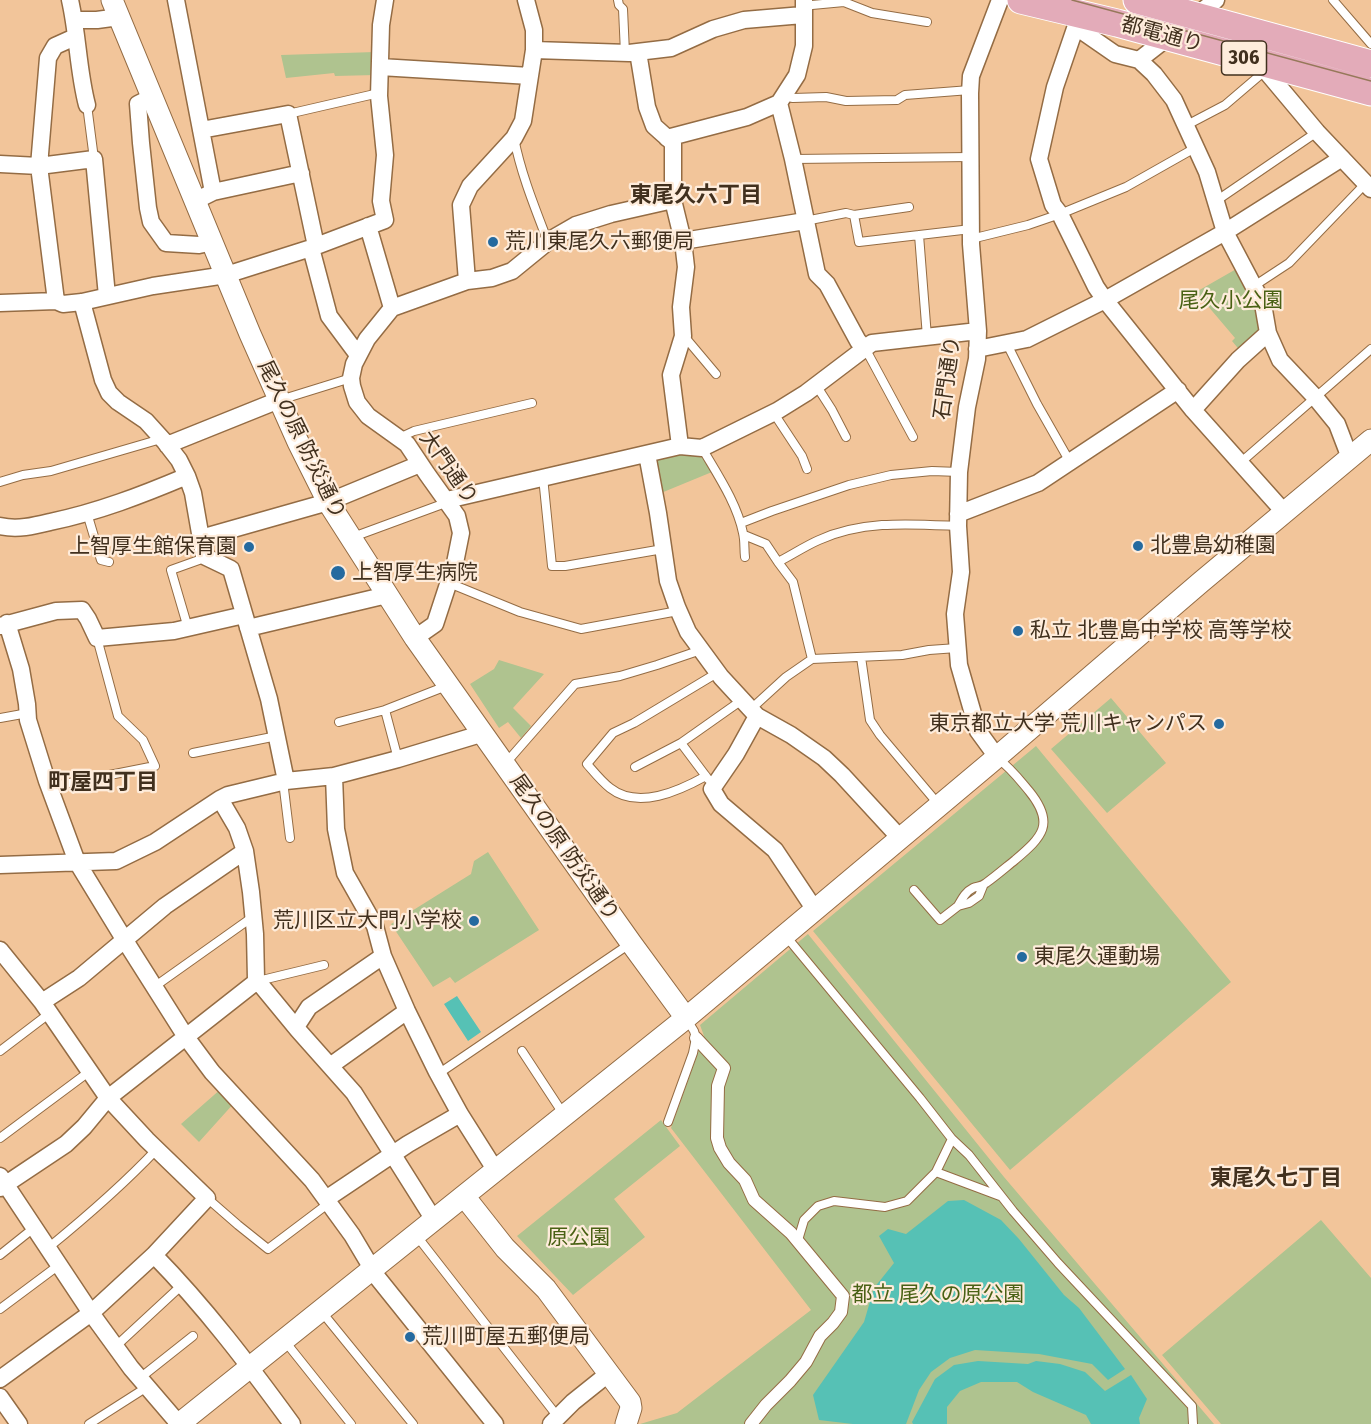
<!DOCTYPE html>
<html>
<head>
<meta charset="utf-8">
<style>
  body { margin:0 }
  canvas { display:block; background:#f2c59a }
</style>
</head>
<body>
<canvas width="1371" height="1424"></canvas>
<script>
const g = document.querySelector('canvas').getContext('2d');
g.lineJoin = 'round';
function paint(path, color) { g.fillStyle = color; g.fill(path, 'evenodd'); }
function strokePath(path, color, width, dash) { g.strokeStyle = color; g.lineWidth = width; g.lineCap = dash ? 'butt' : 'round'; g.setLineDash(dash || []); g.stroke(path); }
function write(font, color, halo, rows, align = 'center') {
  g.font = font + ' "Fira Sans Condensed","Noto Sans JP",sans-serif'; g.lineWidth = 4.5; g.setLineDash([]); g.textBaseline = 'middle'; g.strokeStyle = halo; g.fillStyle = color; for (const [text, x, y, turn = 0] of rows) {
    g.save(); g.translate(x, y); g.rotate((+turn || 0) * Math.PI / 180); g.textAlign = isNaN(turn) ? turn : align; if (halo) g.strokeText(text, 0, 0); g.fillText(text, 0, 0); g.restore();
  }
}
const green = new Path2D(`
  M375,52L376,75L335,76L334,73L286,78L281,55Z
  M1238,268L1256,301L1263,331L1242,353L1232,341L1235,338L1196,292Z
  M686,453L703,458L712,472L661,493L654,461Z
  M499,660L544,674L513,708L531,726L521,738L508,722L499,728L470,684L494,669Z
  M1111,698L1166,763L1107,813L1051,749Z
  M1036,746L1231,982L1010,1170L813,931Z
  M488,852L539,930L455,983L450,977L433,987L391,924L471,874L474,861Z
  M808,934L1004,1177L1214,1424H640L677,1413L811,1310L671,1128L704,1036L700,1025Z
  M222,1088L235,1102L199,1142L181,1124Z
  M661,1120L680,1146L614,1199L645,1237L573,1295L517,1236Z
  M1321,1220L1371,1278V1424H1221L1162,1355Z`);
const water = new Path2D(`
  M457,996L481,1032L468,1041L444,1004Z
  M964,1200L1001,1220L1019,1239L1064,1295L1079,1308L1125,1369L1108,1380L1092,1364L1039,1354L975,1350L950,1358L931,1372L919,1390L906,1424H853L819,1420L813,1395L864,1322L874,1288L894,1263L879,1236L888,1229L906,1234L948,1201Z
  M978,1361L1028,1364L1036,1361L1060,1364L1085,1372L1105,1391L1131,1375L1147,1399L1139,1418L1140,1424H1091L1086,1415L1033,1392L1017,1382H981L960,1391L947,1407V1424H913L912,1422L935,1379L954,1365Z`);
const service = new Path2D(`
  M618,0L619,5L623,9L625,53
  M1333,0L1371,44
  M803,8L812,5L844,2L872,13L927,22
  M784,96L793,98L826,97L846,101L897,100L905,95L970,90
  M87,105L94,159
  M288,114L379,93
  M1185,126L1225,105L1266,70
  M514,138C521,174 535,208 548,242
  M793,159L971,157
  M1216,201L1317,132
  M854,215L859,242L971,229
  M805,221L846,213L854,215L909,207
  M919,235L927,337
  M971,239L1028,225L1060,214L1126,187L1195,148
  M1254,286L1289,263L1366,183
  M684,336L716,374
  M1007,344L1037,404L1070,462
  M865,348L913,437
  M816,385L832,410L846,437
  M280,400L351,378
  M773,412L802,456L807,469
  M399,438L414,431L532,403
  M702,448C717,474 737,503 743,533C745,541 744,549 745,557
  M1240,463L1371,349
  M543,477L552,566H565L663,549
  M0,482L23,475L51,471L161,439
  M87,513L101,560L109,562
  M741,523L772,511L849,485L891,475L932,471L959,472
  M744,535L766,544L778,562
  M353,537L440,505L447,500
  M449,583L520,612L581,629L678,611
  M188,628L171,570L199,560L204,556
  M861,657L870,720L880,735L939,805
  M812,659L793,582L778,562C792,555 805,546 819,540C863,520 911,524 958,526
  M751,709L786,677L812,659L902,655L929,650L957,648
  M0,718L28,713
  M339,722L385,710
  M193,753L277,736
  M398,759L385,710L449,685
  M505,764L575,684L620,676L657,665L701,650
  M635,767L681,743
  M706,776C679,791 638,810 610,788C601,781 594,772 587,764L613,733L634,723L717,673
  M708,779L681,743L742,700
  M283,781L290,838
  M49,787L155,766L143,740L118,716L97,638
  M914,890L940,920L958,906L969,903L979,896L983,886
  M958,906C962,899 965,892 973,888C977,886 981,887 986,883C996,876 1005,868 1015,860C1042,837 1056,824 1029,791C1019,779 1010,767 997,758
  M785,935L920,1098L952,1139L969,1155L1013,1211L1058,1263L1192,1406L1193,1424
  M258,981L324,965
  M154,987L254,916
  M0,1051L50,1013
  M522,1051L564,1115
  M438,1074L631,943
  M668,1122L693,1053L696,1038L694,1031L686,1018
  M0,1138L90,1071
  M936,1172L1000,1196
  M207,1198L238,1225L268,1249L329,1203
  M416,1235L558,1417
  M798,1240L804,1220L818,1206L834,1201L885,1207L907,1201L936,1172L952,1139
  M48,1248C86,1217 123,1185 157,1149
  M0,1255L35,1227
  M0,1309L59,1265
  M321,1311L413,1424
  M284,1340L351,1424
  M115,1347L182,1285
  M140,1378L193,1336
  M89,1424L147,1387`);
const pedestrian = new Path2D(`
  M696,1038L724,1068L718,1086L717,1138L720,1148L729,1163L745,1180L754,1200L791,1233L843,1296L841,1312L833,1323L820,1336L806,1362L790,1381L766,1405L751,1424`);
const minor = new Path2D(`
  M70,0C78,35 78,71 87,105
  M176,0L213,192
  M804,0V46L797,75L779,103L793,159L817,274L827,284L858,341L865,348
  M1080,14L1055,87L1039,159L1053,205L1060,214L1096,287L1105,300L1193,410L1285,513
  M75,20H97L119,17
  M1076,27L1115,54L1139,60L1154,74L1174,100L1207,172L1225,232L1263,304L1268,333L1280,360L1315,397L1337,424L1350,458
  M75,37L55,46L48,58L39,166L56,301L63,304L82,302L153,286L226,275L311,248L385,220L381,201L385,155L379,96L381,25L385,0
  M534,50L629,53L671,48L713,29L744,20L803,15
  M638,52L647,107L654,126L673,143V200L683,241L686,267L681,307L683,336L671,375L680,446
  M1139,60L1216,0
  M1260,64L1317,132L1371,189
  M380,67L530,76
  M152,97L138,104L141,143L148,208L151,222L166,243L199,245L213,242
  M201,130L288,114L316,246
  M667,138L747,117L779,103
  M0,164L39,166L94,159L107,296
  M203,197L213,192L301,173
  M368,226L392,308
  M683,241L805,221
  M311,248L329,316L358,355
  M467,281L461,205L470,186L514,138L523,121L534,50V30L526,0
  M82,302L103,380L109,393L118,402L146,421L165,442L179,460L187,476L193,493L204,556L231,569L269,699L286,781
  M0,303L56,301
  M977,349L1027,339L1105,300L1225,232L1342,158
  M1193,410L1238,360L1268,333
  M167,445L279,400
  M647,454L658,513L668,581L677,607L688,632L721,677L757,716L791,735L824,758L842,775L900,838
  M447,500L680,446L702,448L777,411L806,393L872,343L978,331
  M958,514L1038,483L1178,390
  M0,526C17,530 34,526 50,522C98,512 142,495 187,476
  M201,538L328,502L420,464
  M7,623L21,669L27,704L28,720L47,781L77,862L124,939L186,1037L212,1072L312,1180L352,1235L377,1277L495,1424
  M0,626L56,611L82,610L88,619L97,638L174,631L244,615
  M248,628L387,595
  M415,638L435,624L455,563L461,533L457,516L427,474L407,444L368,416L357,402L352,386L351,378L354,364L367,339L392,308L467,281L492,278L512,271L550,240L576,225L611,214L673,200
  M757,716L736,754L712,789L721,804L775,850L815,910
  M997,757L978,731L959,665L955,614L961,572L958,526L959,472L967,407L977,359L978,331L971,244L970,93L971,76L1000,0
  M334,776L336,829L345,873L375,926L383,956L407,1011L437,1072L460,1114L496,1171
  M220,799L237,828L245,851L251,892L255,934L256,979L298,1030L354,1093L434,1220
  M0,865L116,861L155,842L220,799L228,795L286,781L334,776L398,759L484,733
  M0,950L42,1002L108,1098L147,1140L207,1198L154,1255L91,1313L0,1379
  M42,1002L79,978L165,906L245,851
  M296,1027L309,1007L383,956
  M330,1066L407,1011
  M0,1176L91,1313L131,1368L179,1424
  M0,1188L66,1144L84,1127L108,1098L257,981
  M326,1199L408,1144L460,1114
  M154,1255C205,1307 249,1365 292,1424
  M0,1397L19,1424
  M551,1424L573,1402L608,1374`);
const tertiary = new Path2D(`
  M112,0L250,334L298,442L328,502L415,638L631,943L686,1018
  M464,1196L505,1248L546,1289L630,1402L631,1408L626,1424
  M179,1424L686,1018L990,763L1201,582L1371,440`);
const primary = new Path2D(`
  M1021,0L1117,23L1371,92
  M1137,0L1371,64`);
const tram = new Path2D(`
  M1072,0L1371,81`);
const markers = [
  [493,242,6,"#256a9f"],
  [1138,546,6,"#256a9f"],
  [249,547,6,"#256a9f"],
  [338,573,8,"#256a9f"],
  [1018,631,6,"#256a9f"],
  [1219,724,6,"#256a9f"],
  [474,921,6,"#256a9f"],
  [1022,957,6,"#256a9f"],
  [410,1337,6,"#256a9f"]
];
const shields = [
  [1244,58,45]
];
const shieldNames = [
  ["306",1244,58]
];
const streetNames = [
  ["都電通り",1162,35,15],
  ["石門通り",948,378,-82],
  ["尾久の原 防災通り",301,440,64],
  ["大門通り",448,468,55],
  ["尾久の原 防災通り",564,848,55]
];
const poiNames = [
  ["荒川東尾久六郵便局",505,242],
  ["北豊島幼稚園",1150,546],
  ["上智厚生館保育園",237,547,"right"],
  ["上智厚生病院",352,573],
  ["私立 北豊島中学校 高等学校",1030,631],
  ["東京都立大学 荒川キャンパス",1207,724,"right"],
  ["荒川区立大門小学校",462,921,"right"],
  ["東尾久運動場",1034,957],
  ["荒川町屋五郵便局",422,1337]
];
const parkNames = [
  ["尾久小公園",1231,301],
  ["原公園",579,1238],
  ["都立 尾久の原公園",938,1295]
];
const neighbourhoodNames = [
  ["東尾久六丁目",696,196],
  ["町屋四丁目",103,783],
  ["東尾久七丁目",1276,1179]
];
paint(green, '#afc38f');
paint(water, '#56c1b5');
strokePath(service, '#946c44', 10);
strokePath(pedestrian, '#946c44', 14);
strokePath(minor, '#946c44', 19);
strokePath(tertiary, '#946c44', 23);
strokePath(primary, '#fff', 29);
strokePath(service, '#fff', 8);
strokePath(pedestrian, '#fff', 12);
strokePath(minor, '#fff', 16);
strokePath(tertiary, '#fff', 21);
strokePath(primary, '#e3abb9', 27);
strokePath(tram, '#96785a', 1.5);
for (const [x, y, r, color] of markers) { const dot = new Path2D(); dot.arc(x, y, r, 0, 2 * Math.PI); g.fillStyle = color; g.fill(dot); strokePath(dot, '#feecdb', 2); }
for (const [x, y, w] of shields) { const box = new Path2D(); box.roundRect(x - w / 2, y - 17, w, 34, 4.5); g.fillStyle = '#feecdb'; g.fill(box); strokePath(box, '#41301e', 1.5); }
write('bold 20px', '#41301e', null, shieldNames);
write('21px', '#41301e', '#feecdb', streetNames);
write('21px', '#41301e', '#feecdb', poiNames, 'left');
write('21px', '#496114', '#feecdb', parkNames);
write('bold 22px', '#41301e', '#feecdb', neighbourhoodNames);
</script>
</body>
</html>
